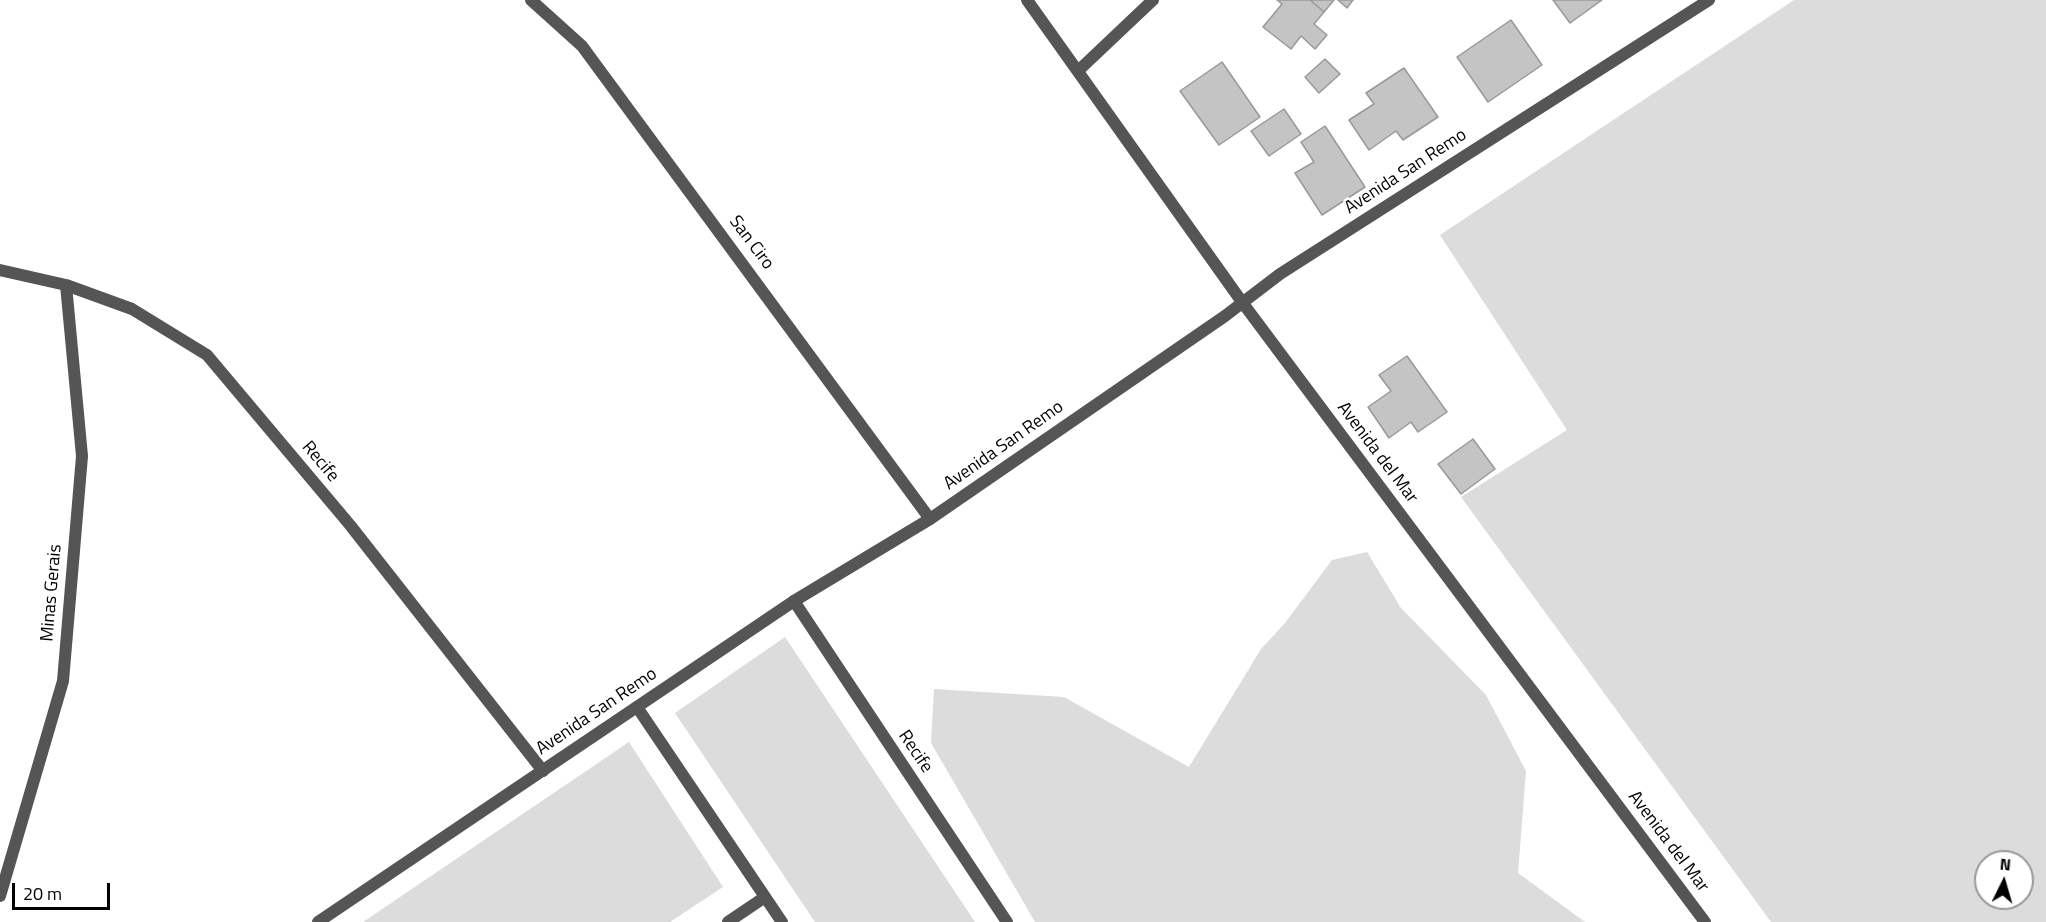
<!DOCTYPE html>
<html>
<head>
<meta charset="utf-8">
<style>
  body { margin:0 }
  #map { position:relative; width:2046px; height:922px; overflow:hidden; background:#fff; font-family:"Titillium Web",sans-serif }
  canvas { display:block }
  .north { position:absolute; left:1974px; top:850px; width:60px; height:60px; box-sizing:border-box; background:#fff; border:2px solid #999; border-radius:50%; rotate:5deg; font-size:16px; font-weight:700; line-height:24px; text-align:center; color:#000 }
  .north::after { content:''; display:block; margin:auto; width:21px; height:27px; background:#000; clip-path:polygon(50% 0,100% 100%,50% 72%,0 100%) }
  .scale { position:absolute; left:12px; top:883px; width:98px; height:27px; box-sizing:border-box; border:3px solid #000; border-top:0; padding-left:8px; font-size:18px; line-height:21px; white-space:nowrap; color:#000; -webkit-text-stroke:4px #fff; paint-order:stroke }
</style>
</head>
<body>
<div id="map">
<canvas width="2046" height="922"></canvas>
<div class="north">N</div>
<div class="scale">20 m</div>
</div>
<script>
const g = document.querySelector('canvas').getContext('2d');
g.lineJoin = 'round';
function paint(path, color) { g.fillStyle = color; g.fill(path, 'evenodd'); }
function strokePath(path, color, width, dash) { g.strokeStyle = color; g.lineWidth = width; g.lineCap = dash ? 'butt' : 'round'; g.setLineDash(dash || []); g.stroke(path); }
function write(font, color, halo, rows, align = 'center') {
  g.font = font + ' "Titillium Web",sans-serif'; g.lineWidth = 5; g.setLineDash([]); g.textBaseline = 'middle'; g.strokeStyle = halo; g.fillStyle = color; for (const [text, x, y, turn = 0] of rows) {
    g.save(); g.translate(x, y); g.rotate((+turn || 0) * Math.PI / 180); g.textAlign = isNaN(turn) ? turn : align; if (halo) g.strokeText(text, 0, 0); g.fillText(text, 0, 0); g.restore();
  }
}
const green = new Path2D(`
  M1794,0H2046V922H1771L1461,497L1567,430L1440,235ZM1986,862H2022V898H1986Z
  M1367,552L1401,608L1486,695L1526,771L1518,873L1585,922H1035L931,743L934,689L1064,697L1189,767L1261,649L1285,623L1332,560Z
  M785,637L975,922H815L675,713Z
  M629,742L723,887L670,922H363Z`);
const building = new Path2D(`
  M1277,0H1310L1324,12L1314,24L1327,35L1315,49L1301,36L1291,49L1263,27L1282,4Z
  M1310,0H1334L1324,12Z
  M1338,0H1353L1347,8Z
  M1553,0H1602L1570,23Z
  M1511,20L1542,65L1488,102L1457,57Z
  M1325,59L1340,74L1319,93L1305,77Z
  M1222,62L1260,117L1219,145L1180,91Z
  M1404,68L1438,117L1403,140L1396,131L1369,150L1349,120L1374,104L1366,93Z
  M1284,109L1301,134L1269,156L1251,131Z
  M1325,126L1365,187L1322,215L1295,173L1314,162L1301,142Z
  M1407,356L1447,412L1418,432L1411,422L1389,438L1368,407L1391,391L1379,375Z
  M1473,439L1495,469L1461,494L1438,464Z`);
const minor = new Path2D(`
  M531,0L582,46L930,519
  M1079,70L1153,0
  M0,270L66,285L132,309L207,355L350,525L543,771
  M794,601L1007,922
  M637,707L782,922
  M0,896L63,681L82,456L66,285
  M728,922L765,897`);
const tertiary = new Path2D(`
  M1027,0L1242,302L1705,922
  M318,922L794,601L930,519L1225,316L1280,274L1709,0`);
const streetNames = [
  ["Avenida San Remo",1406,172,-33],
  ["San Ciro",751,243,53],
  ["Avenida San Remo",1004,446,-35],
  ["Avenida del Mar",1377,453,53],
  ["Recife",320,462,50],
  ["Minas Gerais",52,593,-85],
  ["Avenida San Remo",597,712,-34],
  ["Recife",915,752,56],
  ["Avenida del Mar",1668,842,53]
];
paint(green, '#dcdcdc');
paint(building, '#c4c4c4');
strokePath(building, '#999', 1.5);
strokePath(minor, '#555', 12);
strokePath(tertiary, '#555', 12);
write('18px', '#000', '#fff', streetNames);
</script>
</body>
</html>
